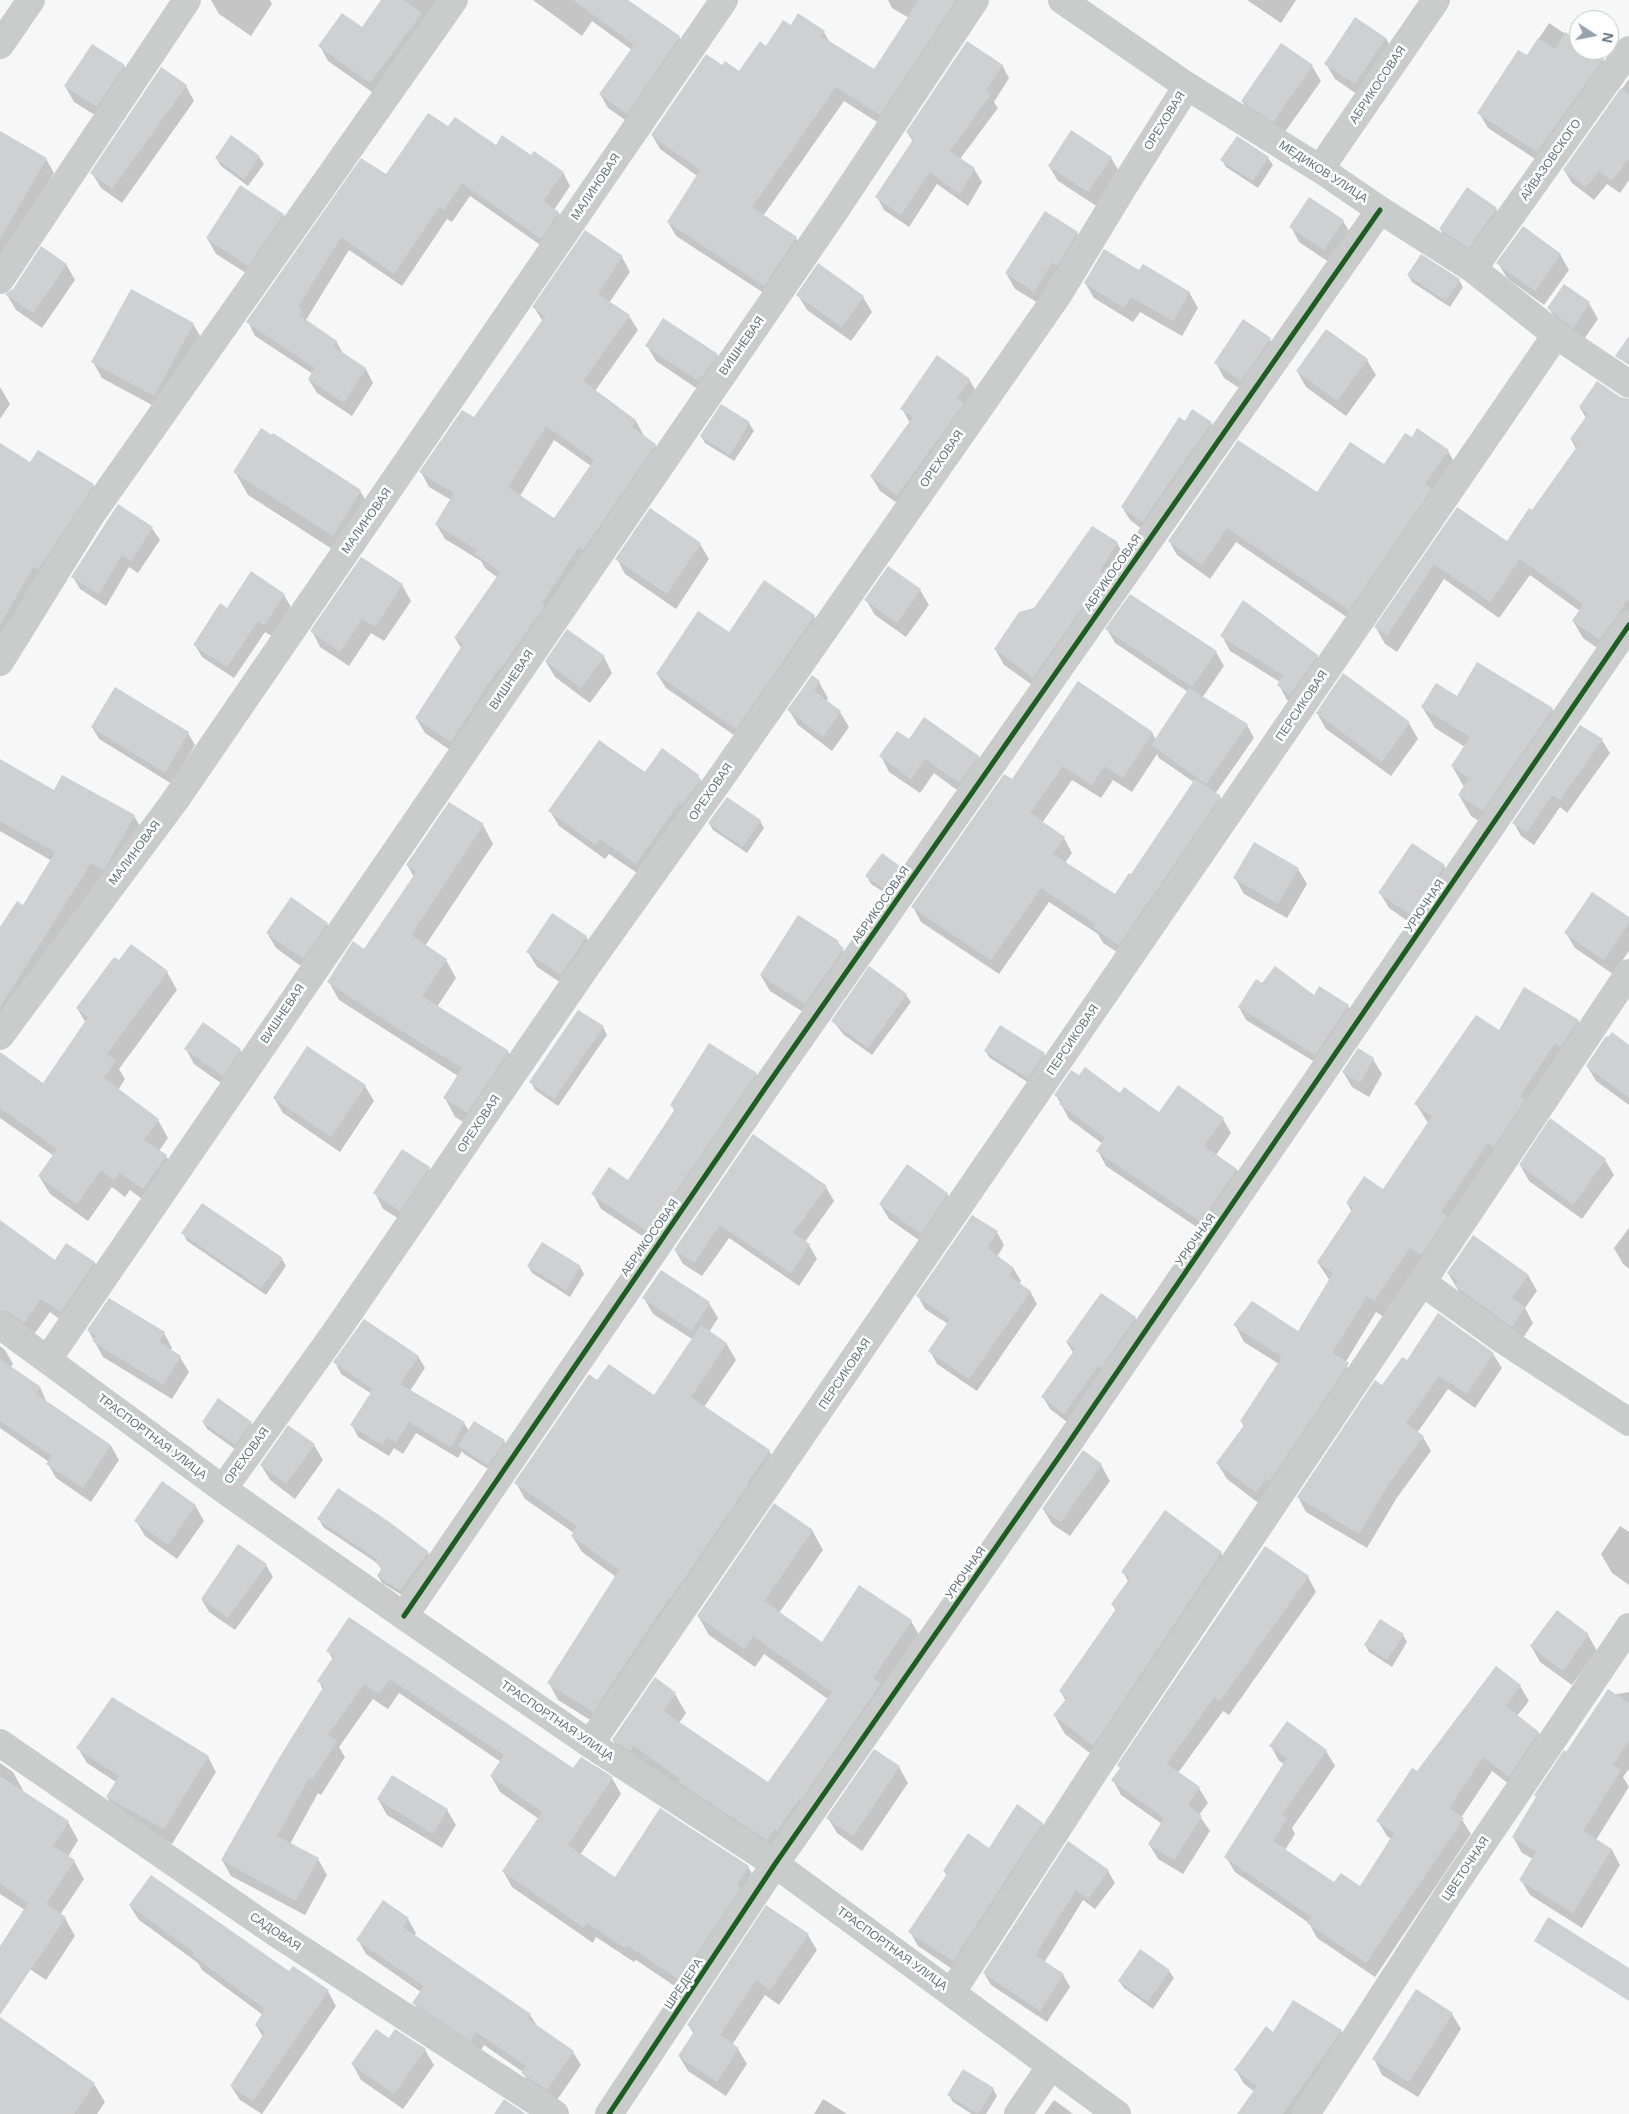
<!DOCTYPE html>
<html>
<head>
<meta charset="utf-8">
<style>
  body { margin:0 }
  #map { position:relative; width:1629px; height:2114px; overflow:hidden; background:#f7f7f7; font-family:Arial,sans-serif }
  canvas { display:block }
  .north { position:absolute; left:1569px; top:10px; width:50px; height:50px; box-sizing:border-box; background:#fff; border:1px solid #c1c8cc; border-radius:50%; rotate:101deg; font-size:14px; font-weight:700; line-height:20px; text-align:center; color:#647580 }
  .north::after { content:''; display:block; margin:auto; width:18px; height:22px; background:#97a2aa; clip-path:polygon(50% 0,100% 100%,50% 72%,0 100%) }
</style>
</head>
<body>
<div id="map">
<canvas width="1629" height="2114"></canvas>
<div class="north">N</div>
</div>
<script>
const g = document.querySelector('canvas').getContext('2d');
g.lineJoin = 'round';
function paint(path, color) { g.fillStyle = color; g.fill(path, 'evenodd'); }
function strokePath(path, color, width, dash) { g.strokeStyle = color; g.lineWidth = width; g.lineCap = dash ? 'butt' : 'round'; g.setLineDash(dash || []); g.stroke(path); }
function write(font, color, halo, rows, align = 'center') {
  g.font = font + ' Arial,sans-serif'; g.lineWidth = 5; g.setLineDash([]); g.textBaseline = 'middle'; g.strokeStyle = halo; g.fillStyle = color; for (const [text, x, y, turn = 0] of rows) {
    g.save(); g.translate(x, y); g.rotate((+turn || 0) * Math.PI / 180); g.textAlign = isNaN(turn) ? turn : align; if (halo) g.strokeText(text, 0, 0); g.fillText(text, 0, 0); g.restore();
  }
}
const shadow = new Path2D(`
  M211,0H270L272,4L251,36L219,14Z
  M382,0H450L379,97L328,61L320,46L362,29Z
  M533,0H622L679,37L687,51L635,127L608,108L600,94L632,50L592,21L582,36Z
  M888,0H976L888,129L844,101L763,216L796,238L804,252L773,299L676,236L668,222L697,176L660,149L652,135L722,67L739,73L791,26L824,32L830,43L875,71L909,18L892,8Z
  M1247,0H1296L1281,23Z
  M1549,23L1579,43V50H1589L1603,59L1612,74L1546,166L1488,128L1479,113L1527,57Z
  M1386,38L1394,54L1364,99L1335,79L1326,64Z
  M1282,45L1312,66L1321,81L1282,136L1251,117L1242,101Z
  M1002,65L1009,78L994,102L998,108L960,159L974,169L982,182L968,206L937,184L909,227L884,210L877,197L913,142L907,132Z
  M124,66L133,81L106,122L74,102L65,86Z
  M1629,79V180L1620,193L1607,184L1594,200L1572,183L1564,170Z
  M186,86L194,101L122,203L101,188L92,173Z
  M448,128L496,147L531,157L563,172L570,186L554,210L559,213L566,227L549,251L470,196L452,222L447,219L402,286L349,250L306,320L336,341L344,355L366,369L373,383L352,416L317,393L309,380L313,374L255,336L248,322L386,176Z
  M0,132L46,159L54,173L18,235L0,278Z
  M231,137L259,157L264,164L248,186L221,166L216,158Z
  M1111,158L1120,173L1098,207L1058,181L1049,166Z
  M1268,158L1273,165L1258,188L1226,167L1222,160Z
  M1496,209L1500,216L1473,254L1444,236L1440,229Z
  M283,214L292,230L257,280L216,254L207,238Z
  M1343,221L1352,236L1333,265L1299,242L1291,227Z
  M1077,233L1086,248L1043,306L1015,289L1006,273Z
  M1560,254L1569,270L1544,305L1507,278L1498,263Z
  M622,257L630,272L609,303L629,316L638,330L595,391L636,421L644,436L655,445L664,459L459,756L425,733L416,718L461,648L455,638L498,578L485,568L481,561L445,539L436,524L451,500L429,487L421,472L475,419L543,322L534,307ZM554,440L591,466L554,520L520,496Z
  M66,264L75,280L42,328L16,310L7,295Z
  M1139,272L1189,292L1198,308L1182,336L1140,312L1133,322L1094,298L1085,283Z
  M1408,275L1459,280L1463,287L1450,307L1412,282Z
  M1564,286L1589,303L1598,319L1582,342L1558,323L1549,308Z
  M798,295L863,297L872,312L851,341L807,310Z
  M193,324L202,339L163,411L102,378L93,362Z
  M1270,339L1279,354L1250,395L1224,378L1216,363Z
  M647,346L717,355L726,370L708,396L656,361Z
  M1367,360L1376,375L1346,416L1306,387L1297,371Z
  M969,379L978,395L907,510L880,491L871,476L910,423L902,409Z
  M0,387L10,404L0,419Z
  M1620,398L1629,402V627L1609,656L1583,638L1573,621L1580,611L1530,575L1499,618L1444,579L1397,652L1385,644L1376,628L1458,508L1507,543L1533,512L1576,449L1571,439L1586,418L1580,408Z
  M721,406L749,423L754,431L734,461L705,443L701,436Z
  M1193,411L1211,423L1219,437L1150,535L1130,520L1122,507Z
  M0,444L30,464L93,485L103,501L0,642Z
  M1448,451L1456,465L1357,624L1236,542L1210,579L1177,555L1169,541L1318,494L1384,466Z
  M235,472L360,491L374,514L346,558L248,495Z
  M152,528L160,540L138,573L129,567L106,606L80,589L73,577Z
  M1117,543L1126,559L1042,692L1004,665L995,649L1035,609Z
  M700,544L709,559L676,609L625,574L617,559Z
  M362,558L402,585L411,601L384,641L371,633L349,666L320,647L312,631Z
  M764,581L814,616L823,630L744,742L666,688L657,674L729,633Z
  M920,590L929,605L906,637L875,615L866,600Z
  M284,595L291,607L272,636L265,632L234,678L202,657L195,645L227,609Z
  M1107,629L1216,652L1224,666L1202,698L1247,725L1254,738L1215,794L1220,797L1228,812L1128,959L1103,943L1098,934L1049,902L999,974L921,922L913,907L1013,781L1078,682L1152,733L1156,740L1188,692L1115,643ZM1157,754L1159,758L1195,783L1132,876L1116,896L1065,863L1072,853L1064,838L1042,823L1072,780L1101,798L1113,780L1132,792Z
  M1222,636L1317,656L1326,671L1299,709L1287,700L1279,685L1280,682L1230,651Z
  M604,657L612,673L590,703L555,677L546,662Z
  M1343,675L1409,723L1418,739L1391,776L1326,729L1317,713Z
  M819,682L828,698L826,701L840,712L849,727L832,751L798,725L789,710Z
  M1457,697L1552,709L1564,730L1495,831L1471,816L1459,795L1464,787L1452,766L1465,747L1435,728L1422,707Z
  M92,727L188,733L195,745L172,784L99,739Z
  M1602,740L1610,753L1567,813L1560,807L1534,845L1521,836L1514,823Z
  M909,741L978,756L987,772L968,798L934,773L920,793L889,772L881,756Z
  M0,760L55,792L134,816L144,833L0,1039V930L23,907L52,861L0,831Z
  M645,774L698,776L707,791L646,879L609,854L605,859L559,826L550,811Z
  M760,821L764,828L747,853L713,830L709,823Z
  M483,825L493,844L425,946L446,960L456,978L437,1007L508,1052L519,1070L478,1131L455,1117L445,1098L458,1076L339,1000L329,982L364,951L414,877L407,865Z
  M1412,844L1444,866L1453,882L1420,930L1389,908L1380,893Z
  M900,868L904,875L890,896L871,884L867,876Z
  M1298,869L1307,884L1287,918L1244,894L1235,878Z
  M1629,918V951L1613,974L1575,948L1566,933Z
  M327,924L336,939L312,974L276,948L267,933Z
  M586,937L595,952L570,989L537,967L528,952Z
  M838,942L852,964L814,1019L770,991L761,976Z
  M167,972L177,990L119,1069L125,1079L118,1090L158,1120L168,1138L159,1151L166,1156L177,1174L153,1207L130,1190L125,1197L112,1187L88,1221L50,1194L39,1176L54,1156L0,1118V1055L43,1084L86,1023L77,1008Z
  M1262,984L1314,997L1319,988L1348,1006L1356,1019L1323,1067L1246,1020L1239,1007Z
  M906,995L911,1002L872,1055L844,1035L833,1021Z
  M1578,1021L1587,1037L1384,1317L1376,1312L1345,1363L1357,1381L1265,1508L1227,1479L1217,1463L1244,1427L1241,1421L1279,1364L1244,1342L1235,1325L1298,1333L1330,1281L1318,1263L1352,1212L1347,1203L1383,1190L1428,1123L1416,1104L1499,1032Z
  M204,1024L240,1050L249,1065L232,1091L194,1064L186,1049Z
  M603,1027L607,1035L558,1106L535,1090L531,1082Z
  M1629,1046V1105L1596,1081L1587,1066Z
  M985,1051L1044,1054L1048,1061L1032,1085L990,1058Z
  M1373,1059L1382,1074L1369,1097L1352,1087L1343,1072Z
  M756,1074L764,1088L656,1245L601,1209L593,1194L629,1182L675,1112L671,1105Z
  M1079,1077L1159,1114L1223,1119L1231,1133L1216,1155L1237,1170L1245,1184L1210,1236L1106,1166L1098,1151L1103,1144L1069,1119L1056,1095Z
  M365,1086L374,1101L340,1152L283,1113L274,1098Z
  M753,1136L826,1187L834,1201L805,1242L809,1245L817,1259L799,1286L729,1238L702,1276L683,1264L675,1250Z
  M1605,1160L1614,1175L1582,1219L1529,1181L1520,1165Z
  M429,1168L438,1184L409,1225L383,1209L375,1193Z
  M947,1194L956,1209L930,1248L889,1219L880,1204Z
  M0,1222L55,1262L67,1245L95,1263L103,1277L69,1326L50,1312L32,1337L0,1326Z
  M1629,1228V1269L1623,1264L1614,1248Z
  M997,1232L1004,1245L997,1257L1013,1268L1021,1281L1019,1284L1030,1291L1037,1304L977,1391L937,1364L930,1351L948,1324L925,1309L918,1296Z
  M183,1233L282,1259L286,1266L266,1295L187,1241Z
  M528,1266L580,1267L584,1274L570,1297L532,1273Z
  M1448,1273L1528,1275L1537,1291L1525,1308L1533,1323L1521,1341L1465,1302Z
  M644,1298L709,1303L718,1318L709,1332L726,1343L736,1360L704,1407L769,1451L779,1467L603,1728L558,1700L549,1683L616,1577L582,1552L572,1536L574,1533L525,1499L516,1483L598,1382L654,1396L692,1339L653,1314Z
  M1135,1318L1142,1331L1071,1425L1050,1409L1043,1397L1074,1354L1067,1343Z
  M88,1330L164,1333L172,1348L171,1351L180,1357L189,1372L172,1399L103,1357Z
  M0,1346L5,1350L13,1364L11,1367L40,1387L47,1403L111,1446L119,1460L91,1502L56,1478L48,1464L49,1462L0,1428Z
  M1493,1354L1502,1368L1475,1408L1448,1389L1417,1433L1423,1437L1431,1451L1396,1499L1367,1548L1306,1512L1298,1497L1382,1386L1407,1362Z
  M418,1356L425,1368L410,1391L464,1423L469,1431L474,1423L504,1441L508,1449L493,1472L464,1454L462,1451L458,1458L416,1433L403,1454L394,1448L389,1456L358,1437L352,1425L372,1394L341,1374L335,1362Z
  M203,1422L251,1423L255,1430L239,1452L207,1429Z
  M314,1445L323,1460L295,1499L270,1480L261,1465Z
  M1083,1452L1101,1465L1110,1481L1070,1536L1052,1524L1043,1509Z
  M195,1505L204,1521L177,1559L145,1536L136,1521Z
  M1165,1512L1221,1553L1233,1572L1104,1764L1065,1734L1054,1715L1066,1701L1060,1691L1116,1611L1112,1604L1128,1581L1123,1572Z
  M319,1519L428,1553L432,1561L405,1597L382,1583L378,1576L382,1570L377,1563L323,1527Z
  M1620,1526L1629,1532V1585L1612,1573L1601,1554Z
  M812,1530L823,1550L779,1613L822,1644L911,1621L922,1640L778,1859L624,1759L613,1740L675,1694L686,1713L679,1723L769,1784L828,1699L764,1654L755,1667L709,1635L698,1616Z
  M266,1565L273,1577L235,1630L209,1612L202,1600Z
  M1308,1577L1316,1592L1229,1715L1223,1711L1178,1773L1199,1788L1208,1803L1199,1815L1210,1831L1183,1874L1158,1859L1149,1844L1162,1824L1121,1795L1113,1780Z
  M1557,1612L1588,1635L1597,1651L1572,1685L1540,1662L1531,1646Z
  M349,1618L574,1770L612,1778L621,1794L580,1855L615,1878L661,1810L748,1867L757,1882L688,1995L636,1960L634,1962L596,1937L593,1943L512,1887L503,1871L539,1819L500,1792L491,1776L501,1762L399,1693L388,1709L373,1699L339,1747L345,1757L321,1795L318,1793L290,1844L318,1859L327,1875L305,1915L231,1876L222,1860L323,1690L319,1681L333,1660L328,1651Z
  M1403,1635L1407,1642L1392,1667L1369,1652L1365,1645Z
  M1520,1686L1529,1701L1517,1716L1538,1732L1547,1747L1518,1791L1492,1771L1461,1818L1471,1834L1375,1977L1317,1938L1309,1923L1235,1872L1226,1857L1284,1764L1279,1761L1271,1746L1326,1751L1335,1766L1292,1828L1295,1834L1285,1850L1335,1884L1361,1888L1391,1839L1387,1836L1378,1821L1417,1773Z
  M1629,1692V1769L1623,1777L1629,1787L1596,1840L1612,1850L1620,1865L1582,1928L1530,1895L1521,1880L1533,1859L1522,1853L1513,1837L1605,1696Z
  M78,1748L208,1757L216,1772L172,1844L116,1812L107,1797L116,1782L87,1763Z
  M875,1751L899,1767L908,1783L862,1851L837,1833L828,1818Z
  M0,1763L13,1772L23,1790L22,1792L68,1822L78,1840L68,1857L74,1861L84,1879L60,1915L65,1918L75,1936L46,1980L15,1959L25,1910L0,1894Z
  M378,1799L447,1810L456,1825L442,1848L387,1815Z
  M1042,1824L1050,1838L961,1975L918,1946L910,1932L947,1876L944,1871Z
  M1069,1843L1108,1871L1115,1883L1095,1909L1083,1900L1044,1963L1063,1975L1070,1987L1047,2022L991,1985L984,1973Z
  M130,1906L328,1991L336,2006L262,2114L240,2100L231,2086L263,2037L256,2025L263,2015L202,1970L198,1963L139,1920Z
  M408,1919L416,1933L414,1936L530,2015L538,2027L573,2052L581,2065L555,2103L530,2087L523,2072L484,2045L479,2054L422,2017L414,2003L421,1992L366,1954L358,1940Z
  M808,1935L817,1950L779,2005L765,1995L732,2045L738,2049L747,2064L726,2096L688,2071L679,2056L694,2034L688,2025Z
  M1169,1971L1174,1978L1153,2009L1124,1988L1119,1981Z
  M1452,2014L1461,2029L1418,2097L1382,2075L1374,2059Z
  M0,2019L94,2084L105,2102L97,2114H0Z
  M1341,2031L1349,2045L1302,2114H1238L1255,2092L1244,2084L1236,2070L1274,2034Z
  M425,2050L434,2065L403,2109L361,2080L353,2065Z
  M993,2089L997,2096L986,2114H972L953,2102L949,2095Z
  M823,2099L847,2114H814Z
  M1054,2100L1073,2114H1044Z`);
const building = new Path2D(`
  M381,0H403L422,13L370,83L318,46L342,13L362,27Z
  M573,0H628L680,36L627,114L599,94L634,45Z
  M919,0H956L880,115L836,87L752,207L797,237L764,286L667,222L700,170L651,135L706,54L722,65L725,61L739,71L760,41L766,46L783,20L791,25L798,13L825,31L821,36L874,69Z
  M1355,17L1386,38L1355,84L1324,64Z
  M1565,32L1579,41V50H1592L1604,58L1537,152L1477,113L1518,50L1527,55L1538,38L1555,49Z
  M967,41L1003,65L986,90L991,94L950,151L975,168L960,194L930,172L901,215L875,197L914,138L906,132Z
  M1281,43L1313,65L1273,122L1241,101Z
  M92,44L125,65L97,107L64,86Z
  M161,67L187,85L112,189L90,173Z
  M1621,88L1629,94V158L1612,181L1599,171L1586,187L1563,170Z
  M428,113L448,126L455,117L496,145L502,135L531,155L534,151L564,172L543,201L559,212L541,239L462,183L444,210L439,207L394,274L341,237L298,307L302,310L299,315L337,341L333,346L366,368L344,403L308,379L315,368L246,322L361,158L386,174Z
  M1071,130L1112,157L1088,192L1048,166Z
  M0,131L47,158L0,239Z
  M231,135L260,156L244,179L215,158Z
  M1237,136L1269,157L1253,181L1220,160Z
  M240,185L284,214L248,266L206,238Z
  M1467,187L1497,208L1469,248L1439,229Z
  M1309,197L1344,220L1324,250L1289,227Z
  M1045,211L1078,232L1057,266L1052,263L1034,292L1005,273Z
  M1523,226L1561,254L1535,291L1496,263Z
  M585,230L623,256L598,294L630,315L583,381L636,420L632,427L656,444L583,550L579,547L542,603L545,605L542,610L500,670L498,669L451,742L415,718L463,644L454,638L500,572L475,554L477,550L435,524L454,493L419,472L462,410L474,417L545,316L532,307ZM546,426L594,460L554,518L508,487Z
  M41,246L67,264L33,313L5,294L13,289Z
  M1104,249L1139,270L1143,264L1190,292L1173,321L1131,297L1124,308L1084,283Z
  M1421,254L1460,279L1446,301L1407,275Z
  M818,263L864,296L842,327L796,295Z
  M1564,284L1590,302L1573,328L1547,308Z
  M131,289L194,323L154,396L91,362Z
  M663,318L718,354L699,381L645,346Z
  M1243,319L1271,338L1241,381L1214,363Z
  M1326,329L1368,359L1337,401L1296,371Z
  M1629,336V365L1615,356Z
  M937,355L970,379L957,398L964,403L897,496L870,476L913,417L900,409Z
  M1597,381L1620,397L1629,399V598L1600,640L1572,621L1583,604L1520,559L1490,602L1434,564L1387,636L1374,627L1457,507L1507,541L1529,508L1532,510L1578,445L1570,439L1588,414L1579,407Z
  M721,404L750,422L730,455L700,436Z
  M1192,409L1212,422L1142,522L1121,507L1179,417L1185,421Z
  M261,428L272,435L273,433L361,490L333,536L233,472Z
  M1417,428L1449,450L1425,484L1432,489L1349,610L1227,528L1202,565L1168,541L1238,440L1317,492L1350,442L1384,464L1405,433L1412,437Z
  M0,443L30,462L38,450L94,484L38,570L34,566L0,625Z
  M118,504L153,527L131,561L122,555L99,594L71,577Z
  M650,508L701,543L667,594L615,559Z
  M1092,526L1118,542L1100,571L1105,575L1033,678L994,649L1019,612L1034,608Z
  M361,557L403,584L375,627L362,619L340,652L310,631Z
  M888,566L921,589L897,623L864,600Z
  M251,571L285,594L264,625L258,621L227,667L193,645L220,603L227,608Z
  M764,580L815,615L736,729L656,674L698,611L729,632Z
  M1130,594L1217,651L1192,687L1105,629Z
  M1243,600L1318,655L1290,695L1277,685L1283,675L1220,636Z
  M567,629L605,656L581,688L545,661Z
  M1477,662L1553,708L1483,811L1458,795L1469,778L1451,766L1470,737L1421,707L1436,683L1457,696Z
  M1343,673L1410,722L1382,762L1316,713Z
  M812,675L820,681L814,691L841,711L823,737L787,710Z
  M1078,681L1153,732L1123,778L1104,766L1092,785L1063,766L1030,813L1065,837L1053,854L1115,894L1129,873L1131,874L1195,779L1221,796L1119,945L1093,928L1096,925L1041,888L991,960L911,907L1004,774L1012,779Z
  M115,687L189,732L165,773L91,727Z
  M1189,688L1248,724L1206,784L1151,745Z
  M924,717L979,756L959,783L925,759L911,779L879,756L897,731L909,739Z
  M1580,725L1603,739L1560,800L1552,795L1527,832L1512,823Z
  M599,740L645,772L662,748L699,775L698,777L701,779L682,805L679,803L636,864L600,839L596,845L548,811Z
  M0,759L54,790L62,775L135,815L104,870L91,863L0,1007V927L17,901L23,905L55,852L0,821Z
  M727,797L761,820L742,847L708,823Z
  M449,802L484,824L411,935L447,959L422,996L509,1051L467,1113L443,1098L462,1068L400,1030L327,982L353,941L364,949L416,872L406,865Z
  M1254,842L1299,868L1278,904L1233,878Z
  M1412,843L1445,865L1411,915L1378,893Z
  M882,853L901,867L885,890L865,876Z
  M1592,892L1629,917V923L1604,960L1564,933Z
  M291,897L328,923L303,959L266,933Z
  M552,913L587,936L561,975L526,952Z
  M798,915L839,941L837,943L844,948L805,1004L760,975Z
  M131,944L168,971L107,1054L116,1061L104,1078L159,1119L144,1140L167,1155L143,1189L120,1173L114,1180L101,1170L77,1204L38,1176L57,1149L0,1108V1052L43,1083L88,1017L76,1008L114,957L119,960Z
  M869,966L907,994L868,1048L831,1021Z
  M1275,966L1314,995L1319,986L1349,1005L1315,1055L1238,1007L1256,979L1262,983Z
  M1524,987L1579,1020L1560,1047L1555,1043L1520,1096L1525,1100L1494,1147L1488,1143L1441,1212L1447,1217L1421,1255L1410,1248L1374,1301L1367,1296L1332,1353L1349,1363L1270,1481L1266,1479L1256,1492L1216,1463L1245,1424L1240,1421L1282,1357L1233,1325L1252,1301L1298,1331L1333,1273L1317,1262L1353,1208L1346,1203L1364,1176L1383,1189L1432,1116L1414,1104L1476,1015L1499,1030Z
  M578,1010L604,1026L554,1099L529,1082Z
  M203,1022L241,1049L223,1076L184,1049Z
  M1000,1025L1045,1053L1028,1078L984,1051Z
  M1612,1032L1629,1045V1098L1586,1066L1606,1036L1608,1037Z
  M709,1043L757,1073L648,1232L591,1194L609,1167L628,1180L675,1109L670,1105Z
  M307,1046L366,1085L331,1137L273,1098Z
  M1358,1048L1374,1058L1360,1083L1342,1072Z
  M1085,1067L1120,1093L1124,1087L1159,1112L1178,1085L1224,1118L1204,1146L1237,1169L1201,1222L1096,1151L1105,1138L1059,1104L1062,1100L1054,1095L1071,1070L1079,1075Z
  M1550,1118L1606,1159L1573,1205L1519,1165Z
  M753,1134L827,1186L793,1233L810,1244L791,1273L720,1225L694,1263L674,1250Z
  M402,1149L430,1167L400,1211L373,1193Z
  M907,1164L948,1193L921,1234L879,1204Z
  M202,1203L283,1258L261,1288L181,1233Z
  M972,1215L998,1231L987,1248L1014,1268L1009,1276L1031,1291L969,1379L928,1351L950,1319L916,1296Z
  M0,1220L55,1260L66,1243L95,1262L61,1312L41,1299L24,1323L9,1312L0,1310Z
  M1473,1235L1529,1275L1512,1298L1525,1307L1512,1327L1455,1286L1458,1281L1447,1273Z
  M542,1242L581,1266L566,1290L527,1266Z
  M661,1270L710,1302L692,1331L642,1298Z
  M1101,1293L1136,1317L1101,1368L1098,1366L1064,1414L1041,1397L1075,1349L1066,1342Z
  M109,1298L165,1332L159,1342L181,1356L163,1385L92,1341L96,1336L87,1330Z
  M1438,1313L1494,1353L1467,1394L1439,1376L1406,1423L1424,1436L1388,1485L1359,1534L1297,1497L1375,1380L1382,1385L1402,1357L1407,1360Z
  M364,1319L419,1356L400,1384L465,1422L451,1447L409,1422L396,1443L387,1437L382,1445L350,1425L373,1389L333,1362Z
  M701,1325L727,1343L691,1397L770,1450L747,1484L748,1485L671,1598L670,1597L593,1712L547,1683L619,1570L571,1536L577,1526L514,1483L589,1374L597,1380L609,1364L654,1395Z
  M0,1359L41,1387L36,1394L111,1445L83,1488L46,1464L52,1456L0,1421Z
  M218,1398L252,1422L235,1445L202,1422Z
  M474,1421L505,1440L488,1465L458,1446Z
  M288,1425L315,1444L286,1484L260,1465Z
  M1083,1450L1102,1464L1061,1522L1042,1509Z
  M162,1481L196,1505L168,1545L134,1521Z
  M338,1488L388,1521L429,1552L400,1590L377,1576L382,1568L375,1562L377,1559L317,1519Z
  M774,1503L813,1530L764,1601L822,1642L859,1585L912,1620L873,1678L881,1683L801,1800L799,1799L777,1831L775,1829L767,1840L678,1782L680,1779L634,1746L630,1751L612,1740L655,1677L676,1693L663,1711L768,1782L832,1692L753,1636L744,1649L697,1616Z
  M1165,1510L1222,1552L1093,1746L1053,1715L1067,1698L1059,1691L1116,1609L1111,1604L1130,1578L1121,1572Z
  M238,1544L267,1564L228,1618L201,1599Z
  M1265,1546L1309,1576L1220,1701L1214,1697L1167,1764L1200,1787L1188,1805L1202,1816L1174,1860L1148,1844L1164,1818L1111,1780L1120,1768L1117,1765Z
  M1557,1610L1589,1634L1563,1671L1530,1646Z
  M349,1617L573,1768L581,1757L613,1777L568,1845L615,1877L660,1808L749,1866L737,1885L741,1888L679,1980L627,1945L625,1948L587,1923L584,1928L502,1871L542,1812L490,1776L504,1755L390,1679L379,1694L364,1684L328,1735L337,1741L312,1780L309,1778L277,1836L319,1858L296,1901L221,1860L279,1758L324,1686L317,1681L334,1656L326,1651Z
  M1380,1619L1404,1634L1387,1660L1364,1645Z
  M1496,1666L1521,1685L1506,1706L1539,1732L1509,1777L1483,1757L1449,1808L1464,1818L1366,1963L1307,1923L1311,1917L1224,1857L1287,1758L1269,1746L1287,1721L1327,1750L1282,1815L1287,1818L1273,1841L1334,1882L1341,1873L1360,1886L1394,1833L1376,1821L1412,1768L1417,1771Z
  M1608,1689L1629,1703V1741L1613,1765L1621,1770L1583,1831L1612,1849L1573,1913L1519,1880L1536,1852L1512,1837L1536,1797L1534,1795L1564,1750L1566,1752Z
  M112,1697L209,1756L164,1829L106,1797L119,1776L76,1748Z
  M874,1749L900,1766L853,1836L826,1818Z
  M392,1775L448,1809L433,1834L377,1799Z
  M0,1776L69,1821L53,1846L75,1860L46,1904L66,1917L0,2015V1946L28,1903L0,1883Z
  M1017,1804L1043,1823L953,1961L908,1932L947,1874L943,1871L968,1833L989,1848Z
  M1068,1841L1109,1870L1088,1899L1076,1890L1035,1955L1064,1974L1040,2011L983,1973Z
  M151,1875L289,1971L293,1966L329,1990L253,2101L230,2086L265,2032L255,2025L265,2009L192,1955L194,1953L129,1905Z
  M383,1900L409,1918L403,1927L531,2014L528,2019L574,2051L547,2090L521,2073L526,2066L476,2032L470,2041L412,2003L424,1986L356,1940Z
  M766,1905L809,1934L770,1990L756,1980L720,2035L739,2048L717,2082L678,2056L695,2030L687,2025Z
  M1548,1917L1629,1968V2001L1534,1941Z
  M1140,1949L1170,1970L1148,2002L1118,1981Z
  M1416,1989L1453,2013L1409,2082L1372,2059Z
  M1293,2000L1342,2030L1283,2114H1237L1257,2086L1234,2070L1266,2026L1273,2032Z
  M0,2017L95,2083L74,2114H0Z
  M376,2029L389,2038L395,2029L426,2049L394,2094L351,2064Z
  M963,2069L994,2088L978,2114L947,2095Z
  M504,2099L526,2114H494Z`);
const minor = new Path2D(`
  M1062,0L1187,86L1320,169L1380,210L1473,269L1556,335L1629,384
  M0,45L31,0
  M1320,169L1436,0
  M1473,269L1629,50
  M0,280L187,0
  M0,662L91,515L454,0
  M0,1036L174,802L724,0
  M1422,1282L1500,1338L1629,1422
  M0,1325L223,1489L404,1616L590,1744L775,1864L1117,2114
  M48,1359L836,209L975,0
  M223,1489L337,1330L586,967L720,779L1058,295L1124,186L1187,86
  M404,1616L768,1084L1380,210
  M0,1743L276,1933L555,2114
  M590,1744L1556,335
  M952,1992L1096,1769L1629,973
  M609,2114L775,1864L1061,1454L1629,625
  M1018,2114L1051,2066
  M1306,2114L1453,1887L1629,1627`);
const cycleway = new Path2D(`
  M404,1616L768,1084L1380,210
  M609,2114L775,1864L1061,1454L1629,625`);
const streetNames = [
  ["АБРИКОСОВАЯ",1378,85,-56],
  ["ОРЕХОВАЯ",1165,121,-58],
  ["АЙВАЗОВСКОГО",1551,160,-55],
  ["МЕДИКОВ УЛИЦА",1323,172,33],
  ["МАЛИНОВАЯ",596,187,-56],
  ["ВИШНЕВАЯ",742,346,-55],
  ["ОРЕХОВАЯ",942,459,-55],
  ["МАЛИНОВАЯ",367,521,-55],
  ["АБРИКОСОВАЯ",1113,573,-55],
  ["ВИШНЕВАЯ",512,680,-56],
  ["ПЕРСИКОВАЯ",1302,706,-56],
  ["ОРЕХОВАЯ",711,792,-55],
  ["МАЛИНОВАЯ",135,853,-53],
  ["АБРИКОСОВАЯ",881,905,-55],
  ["УРЮЧНАЯ",1425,906,-56],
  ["ВИШНЕВАЯ",283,1014,-56],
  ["ПЕРСИКОВАЯ",1073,1040,-56],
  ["ОРЕХОВАЯ",479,1124,-56],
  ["АБРИКОСОВАЯ",650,1238,-55],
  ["УРЮЧНАЯ",1196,1240,-55],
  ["ПЕРСИКОВАЯ",845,1374,-56],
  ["ТРАСПОРТНАЯ УЛИЦА",152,1437,37],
  ["ОРЕХОВАЯ",247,1456,-54],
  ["УРЮЧНАЯ",966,1573,-55],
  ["ТРАСПОРТНАЯ УЛИЦА",557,1721,34],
  ["ЦВЕТОЧНАЯ",1466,1869,-56],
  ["САДОВАЯ",275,1932,34],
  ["ТРАСПОРТНАЯ УЛИЦА",892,1949,36],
  ["ШРЕДЕРА",684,1984,-56]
];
paint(shadow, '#0003');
paint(building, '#ced0d1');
strokePath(minor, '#cacccc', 28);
strokePath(cycleway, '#1b5e20', 5);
write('12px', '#647580', '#fff', streetNames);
</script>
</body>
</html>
